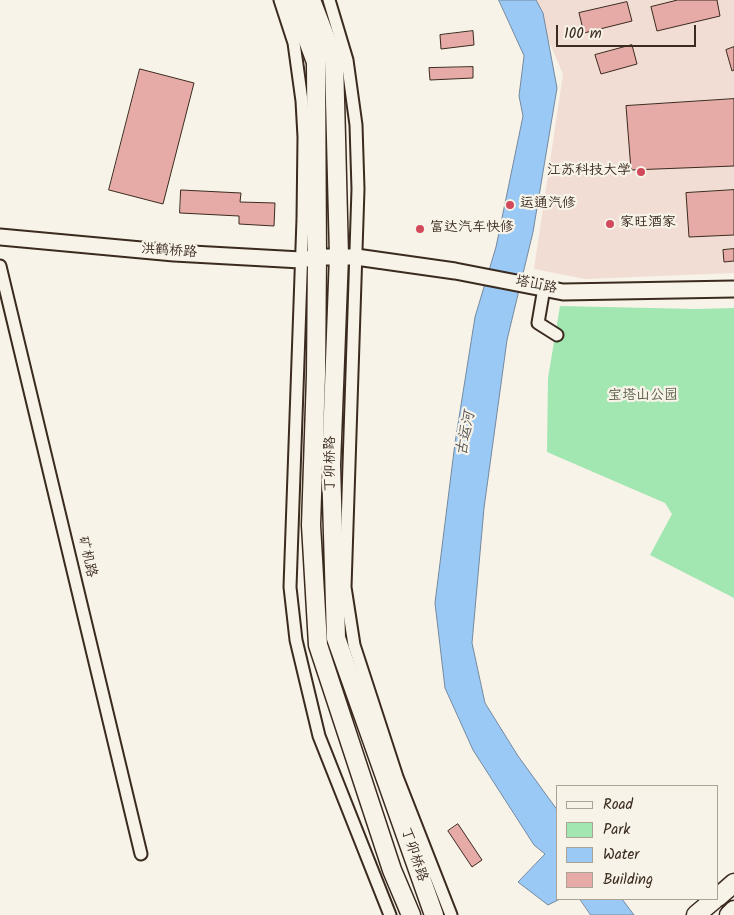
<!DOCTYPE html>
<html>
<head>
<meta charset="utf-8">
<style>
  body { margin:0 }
  #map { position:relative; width:734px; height:915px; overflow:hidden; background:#f7f3e8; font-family:Kalam,sans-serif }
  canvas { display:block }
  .legend { position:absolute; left:556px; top:785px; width:162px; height:115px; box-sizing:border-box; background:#f7f3e8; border:1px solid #aca397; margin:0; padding:6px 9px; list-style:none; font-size:15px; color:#3b2a1e }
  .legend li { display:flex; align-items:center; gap:10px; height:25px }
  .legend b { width:25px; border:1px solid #aca397 }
  .scale { position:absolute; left:556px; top:25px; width:140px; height:22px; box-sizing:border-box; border:2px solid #3b2a1e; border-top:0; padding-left:6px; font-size:15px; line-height:18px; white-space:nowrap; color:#3b2a1e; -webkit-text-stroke:4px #f7f3e8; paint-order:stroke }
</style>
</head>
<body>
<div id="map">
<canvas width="734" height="915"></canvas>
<ul class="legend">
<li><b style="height:6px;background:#f7f3e8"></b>Road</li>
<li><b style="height:14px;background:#a2e6b2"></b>Park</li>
<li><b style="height:14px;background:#9ac9f5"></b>Water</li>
<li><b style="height:14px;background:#e6aba6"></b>Building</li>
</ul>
<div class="scale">100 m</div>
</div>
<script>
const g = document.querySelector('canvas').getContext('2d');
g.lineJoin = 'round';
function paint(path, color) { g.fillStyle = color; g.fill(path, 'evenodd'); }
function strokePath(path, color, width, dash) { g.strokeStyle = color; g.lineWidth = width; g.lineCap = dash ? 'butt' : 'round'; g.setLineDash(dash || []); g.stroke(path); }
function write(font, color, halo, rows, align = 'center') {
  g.font = font + ' Kalam,"LXGW WenKai TC",sans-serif'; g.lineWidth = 4.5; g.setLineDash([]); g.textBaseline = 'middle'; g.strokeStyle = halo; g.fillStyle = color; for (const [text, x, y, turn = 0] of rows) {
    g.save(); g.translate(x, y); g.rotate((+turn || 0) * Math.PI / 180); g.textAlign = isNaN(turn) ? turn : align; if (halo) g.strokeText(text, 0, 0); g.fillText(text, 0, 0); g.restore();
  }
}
const built = new Path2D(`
  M531,0H734V273L585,279L534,269L563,74Z`);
const green = new Path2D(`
  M560,306L696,309L734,308V598L650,555L672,514L665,503L547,452L548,378Z`);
const water = new Path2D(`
  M499,0H536L543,13L557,88L533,232L507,340L484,508L472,643L485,703L518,756L558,811V899H560L548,905L518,882L545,854L534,845L473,750L445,688L435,603L455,443L475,317L496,247L523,116L519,96L524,56Z
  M580,899H622L634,915H591Z`);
const building = new Path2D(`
  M678,0H717L720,16L657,31L651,7Z
  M627,2L632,21L584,33L579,13Z
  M473,31L474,45L441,49L440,35Z
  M632,45L637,64L601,74L595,55Z
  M734,47V70L732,71L726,50Z
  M473,67V78L430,80L429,68Z
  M140,69L194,83L163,204L109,190Z
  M734,99V166L631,170L626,106Z
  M181,190L241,193L240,202L275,203L274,226L239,224V216L180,213Z
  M734,190V235L689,237L686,193Z
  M734,249V261L724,262L723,250Z
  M458,824L482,860L472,867L448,831Z`);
const street = new Path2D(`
  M280,0L294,43L302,101L304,137L303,219L290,587L296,640L319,736L390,915
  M329,0L347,60L356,125L358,189L345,587L354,645L397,777L451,915
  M0,266L141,854
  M544,288L538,323L557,335`);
const secondary = new Path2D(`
  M0,237L174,253L301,260L317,257H356L455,271L563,292L734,289`);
const primary = new Path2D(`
  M293,0L316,62L317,257L316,375L311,525L318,645L392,870L411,915
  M311,0L334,60L339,256L331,465L336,638L434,915
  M718,897L734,883
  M696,915L715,899
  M729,915L734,910`);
const markers = [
  [641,172,5,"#d1495b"],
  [510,205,5,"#d1495b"],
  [610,224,5,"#d1495b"],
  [420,229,5,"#d1495b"]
];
const poiNames = [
  ["江苏科技大学",631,172,"right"],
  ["运通汽修",520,205],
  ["家旺酒家",620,224],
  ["富达汽车快修",430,229]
];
const streetNames = [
  ["洪鹤桥路",169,252,4],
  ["塔山路",536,286,11],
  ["丁卯桥路",332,464,-90],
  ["矿机路",86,557,77],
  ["丁卯桥路",413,855,71]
];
const parkNames = [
  ["宝塔山公园",643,397]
];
const waterNames = [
  ["古运河",467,434,-79]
];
paint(built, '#f2ddd4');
paint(green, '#a2e6b2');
paint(water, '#9ac9f5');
strokePath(water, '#74899f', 1);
paint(building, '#e6aba6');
strokePath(building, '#3b2a1e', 1);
strokePath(street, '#3b2a1e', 15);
strokePath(secondary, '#3b2a1e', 19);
strokePath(primary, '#3b2a1e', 21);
strokePath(street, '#f7f3e8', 11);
strokePath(secondary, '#f7f3e8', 15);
strokePath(primary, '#f7f3e8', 18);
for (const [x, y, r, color] of markers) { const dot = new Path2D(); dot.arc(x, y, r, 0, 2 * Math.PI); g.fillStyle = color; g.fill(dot); strokePath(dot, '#f7f3e8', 2); }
write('14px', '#3b2a1e', '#f7f3e8', poiNames, 'left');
write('14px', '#3b2a1e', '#f7f3e8', streetNames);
write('14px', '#555943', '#f7f3e8', parkNames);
write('italic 15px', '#535254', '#f7f3e8', waterNames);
</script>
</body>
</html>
